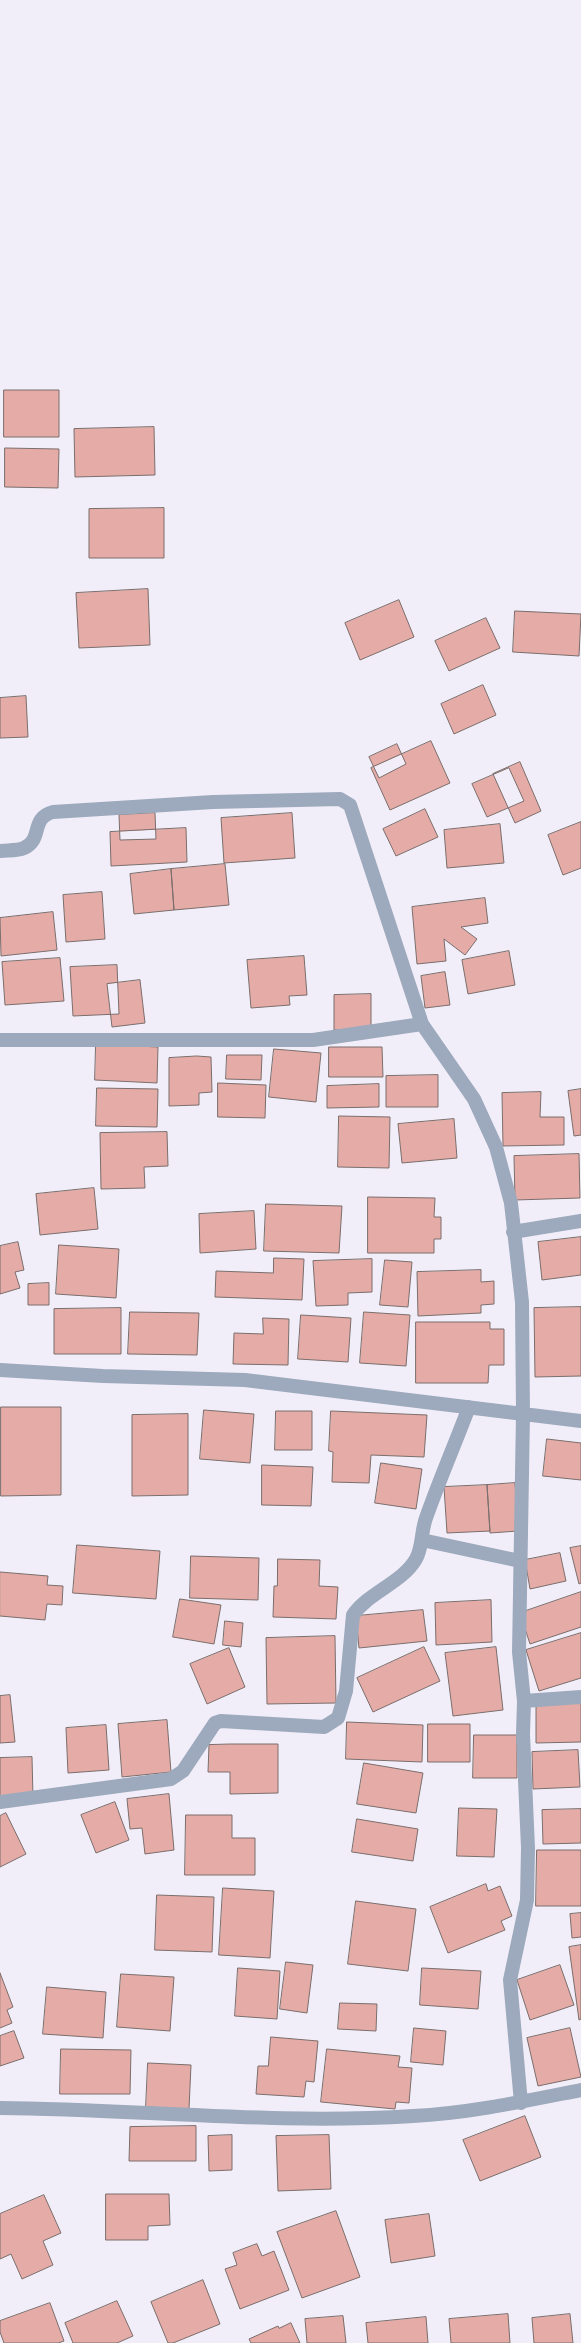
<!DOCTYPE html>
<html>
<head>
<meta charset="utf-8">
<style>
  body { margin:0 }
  canvas { display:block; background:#f2eef9 }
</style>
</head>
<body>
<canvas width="581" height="2343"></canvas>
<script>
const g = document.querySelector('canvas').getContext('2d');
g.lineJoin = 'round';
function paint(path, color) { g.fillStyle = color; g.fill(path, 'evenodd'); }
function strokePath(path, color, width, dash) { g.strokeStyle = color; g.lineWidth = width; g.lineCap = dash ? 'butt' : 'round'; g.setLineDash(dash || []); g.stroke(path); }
const building = new Path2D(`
  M4,390H59V437H4Z
  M154,427L155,475L75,477L74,429Z
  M5,448L59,449L58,488L5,487Z
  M164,508V558H89V509Z
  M148,589L150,645L79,648L76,593Z
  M399,600L414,637L360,660L345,623Z
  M515,611L581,614L579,656L513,652Z
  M486,618L500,648L449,671L435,641Z
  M483,685L496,715L454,734L441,704Z
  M26,696L28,737L0,738V698Z
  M431,741L450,783L390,810L371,768Z
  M397,744L406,764L379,778L369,757Z
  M520,762L541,811L515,823L493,774Z
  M509,768L524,801L487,817L472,784Z
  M425,809L438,837L396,856L383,829Z
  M155,813L156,839L120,840L119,815Z
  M292,813L295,858L224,863L221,818Z
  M581,822V868L563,875L548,835Z
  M500,824L504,863L447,868L444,830Z
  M186,828L187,862L111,866L110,832Z
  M225,864L229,905L174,910L171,869Z
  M171,869L174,910L134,914L130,874Z
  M102,892L105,939L66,942L63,895Z
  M485,898L488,923L461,927L477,939L465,955L444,939L446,961L417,964L412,907Z
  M53,912L57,950L1,956L0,918Z
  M509,951L515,985L468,994L462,960Z
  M304,956L307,995L289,996L290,1005L251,1008L247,960Z
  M60,958L64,1001L5,1005L2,962Z
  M117,965L119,1014L73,1016L70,967Z
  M445,972L450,1005L425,1008L421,976Z
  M140,980L145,1023L112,1027L107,984Z
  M371,994V1030H334V995Z
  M96,1044L158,1047L157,1083L95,1080Z
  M329,1047H382L383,1077H329Z
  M274,1049L321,1053L316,1102L269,1097Z
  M227,1055H262L261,1080L226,1079Z
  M197,1056L211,1057L212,1092L199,1093V1105L169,1106V1058Z
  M438,1075V1107H386V1076Z
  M218,1083L266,1085L265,1118L218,1117Z
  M379,1084V1107L327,1108V1086Z
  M97,1088L158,1089L157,1127L96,1126Z
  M581,1089V1135L574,1136L568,1091Z
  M541,1092L540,1117H564V1145L503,1146L502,1093Z
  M339,1116L390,1117L389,1168L338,1167Z
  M454,1119L457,1158L402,1163L398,1124Z
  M167,1132L168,1166L144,1167L145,1188L101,1189L100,1133Z
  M579,1154L580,1198L515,1200L514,1156Z
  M94,1188L98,1229L40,1235L36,1194Z
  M368,1197L435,1198L434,1217H441V1239H434V1253H368Z
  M266,1204L342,1206L339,1253L264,1251Z
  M254,1211L256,1249L200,1253L199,1214Z
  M581,1237V1275L542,1280L538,1242Z
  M18,1242L24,1270L15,1272L20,1288L0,1294V1246Z
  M59,1245L119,1249L116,1298L56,1294Z
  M274,1258L304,1259L302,1300L215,1297L216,1271L273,1273Z
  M372,1259V1292L348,1293V1305L316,1306L313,1261Z
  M385,1260L412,1262L408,1307L380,1305Z
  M481,1270V1282L494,1281V1304L481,1305V1313L418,1316L417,1272Z
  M49,1283V1305H28V1284Z
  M581,1307V1376L535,1377L534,1308Z
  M121,1308V1354H54V1309Z
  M130,1312L199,1313L197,1355L128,1354Z
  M364,1312L410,1315L406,1366L360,1363Z
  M301,1315L351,1318L348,1362L298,1359Z
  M263,1318L289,1319L288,1365L233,1364L234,1333L263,1334Z
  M416,1322H490V1329H504V1365H489L488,1383H416Z
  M1,1407H61V1495L1,1496Z
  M204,1410L254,1414L250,1463L200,1459Z
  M276,1411H312V1450H275Z
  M331,1411L427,1415L424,1457L371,1455L369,1483L332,1482L333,1452L329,1451Z
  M188,1414V1495L132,1496V1415Z
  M547,1439L581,1443V1480L543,1476Z
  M381,1463L422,1469L416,1509L375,1503Z
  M262,1465L313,1467L311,1506L262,1505Z
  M515,1483L518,1531L490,1533L487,1485Z
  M487,1485L490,1531L447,1533L444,1487Z
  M77,1545L160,1551L156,1599L73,1593Z
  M581,1546V1583L579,1584L570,1548Z
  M560,1553L566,1581L530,1589L525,1560Z
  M191,1556L259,1558L258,1600L190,1598Z
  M278,1559L320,1560L319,1586L338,1587L336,1619L273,1617L274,1586H277Z
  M0,1572L48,1576L47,1585L63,1586L62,1605L47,1604L45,1620L0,1616Z
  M581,1592V1627L530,1644L520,1613Z
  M180,1599L221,1605L214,1644L173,1637Z
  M491,1600L492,1642L436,1645L435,1603Z
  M423,1610L427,1641L359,1648L356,1616Z
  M225,1621L243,1623L241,1647L223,1645Z
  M581,1633V1678L539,1691L526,1650Z
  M335,1636L336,1703L267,1704L266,1638Z
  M424,1647L440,1681L373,1712L357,1678Z
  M496,1647L503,1710L453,1716L445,1653Z
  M229,1648L245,1687L207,1704L190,1664Z
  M10,1695L15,1742L0,1743V1696Z
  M581,1701V1742L536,1743V1702Z
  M167,1720L171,1772L122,1777L118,1724Z
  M347,1722L423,1725L422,1762L346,1759Z
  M428,1724H470V1762H428Z
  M106,1725L109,1770L68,1773L66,1728Z
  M474,1735H517V1778H473Z
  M230,1744H278V1793L230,1794V1772H208L209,1745Z
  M578,1750L580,1787L533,1789L532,1752Z
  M32,1757L33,1797H0V1758Z
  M364,1763L423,1773L416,1813L357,1804Z
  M169,1794L174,1850L145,1854L142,1828L130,1829L127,1799Z
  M115,1802L129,1840L96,1853L81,1815Z
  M459,1808L497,1809L494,1857L457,1856Z
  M581,1809V1843L543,1844L542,1810Z
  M6,1813L26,1854L0,1867V1816Z
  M186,1815H232V1838H255V1875H185Z
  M357,1819L418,1829L413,1861L352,1852Z
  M537,1850H581V1906H536Z
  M486,1884L488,1891L500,1886L512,1916L501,1921L505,1930L448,1953L430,1907Z
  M223,1888L274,1891L270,1958L219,1955Z
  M157,1895L214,1897L212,1952L155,1950Z
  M356,1901L416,1909L408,1971L348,1964Z
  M581,1913V1937L572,1938L570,1914Z
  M581,1945V2019L579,2020L569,1947Z
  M286,1962L313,1965L307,2013L280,2009Z
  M560,1965L574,2005L530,2020L517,1980Z
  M238,1968L280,1971L277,2019L235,2016Z
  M422,1968L481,1971L478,2009L420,2005Z
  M0,1973L13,2007L7,2010L12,2023L0,2028Z
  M121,1974L174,1977L170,2031L117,2027Z
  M47,1987L106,1992L103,2038L43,2034Z
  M340,2003L377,2004L376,2031L338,2029Z
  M414,2028L446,2031L443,2065L411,2062Z
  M570,2028L581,2077L538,2086L527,2038Z
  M14,2031L24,2058L0,2066V2036Z
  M271,2037L318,2041L314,2082L306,2081L304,2097L256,2094L258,2066H268Z
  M61,2049L131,2050L130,2094H60Z
  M327,2049L400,2056L398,2067L412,2068L409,2103L396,2102L395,2109L321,2102Z
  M148,2063L191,2065L189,2109L146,2107Z
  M525,2116L541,2157L480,2181L463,2140Z
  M196,2126V2161H129L130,2127Z
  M232,2135V2170L209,2171L208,2136Z
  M329,2135L331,2189L278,2191L276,2136Z
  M106,2194H169L170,2225L148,2226V2240H106Z
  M44,2195L61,2233L43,2241L53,2265L22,2279L11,2254L0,2259V2214Z
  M336,2211L360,2277L302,2298L277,2232Z
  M429,2214L435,2256L391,2263L385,2220Z
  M257,2244L262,2256L274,2251L289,2290L240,2309L225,2269L237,2265L233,2253Z
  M203,2280L220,2324L173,2343H168L151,2302Z
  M117,2301L133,2336L117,2343H73L65,2323Z
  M50,2303L64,2341L58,2343H4L0,2332V2321Z
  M508,2314L510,2343H451L449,2319Z
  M570,2314L573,2343H534L532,2318Z
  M343,2316L346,2343H307L305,2319Z
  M426,2317L428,2343H368L366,2323Z
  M291,2323L300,2343H251L249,2339L278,2326L279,2328Z`);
const minor = new Path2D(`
  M0,851C8,850 17,851 24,848C43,840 30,818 53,812L213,802L340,799L350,805L353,814L422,1024
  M0,1040H313L422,1024L474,1099L496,1147L511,1203L522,1302L523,1414L519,1652L524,1701L523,1734L528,1848L527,1900L510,1980L521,2103
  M513,1232L581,1221
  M0,1370L103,1376L245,1380L581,1421
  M422,1540L520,1561
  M524,1701L581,1697
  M0,1802L171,1779L183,1771L215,1723L221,1721L324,1727L338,1718L346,1691L353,1615C369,1592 402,1583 416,1559C423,1546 421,1531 426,1518C439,1481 455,1444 469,1407
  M0,2108C138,2109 275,2125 413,2116C470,2113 525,2101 581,2090`);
paint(building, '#e5aba6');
strokePath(building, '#7a6e6c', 1);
strokePath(minor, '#9daabd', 14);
</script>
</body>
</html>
